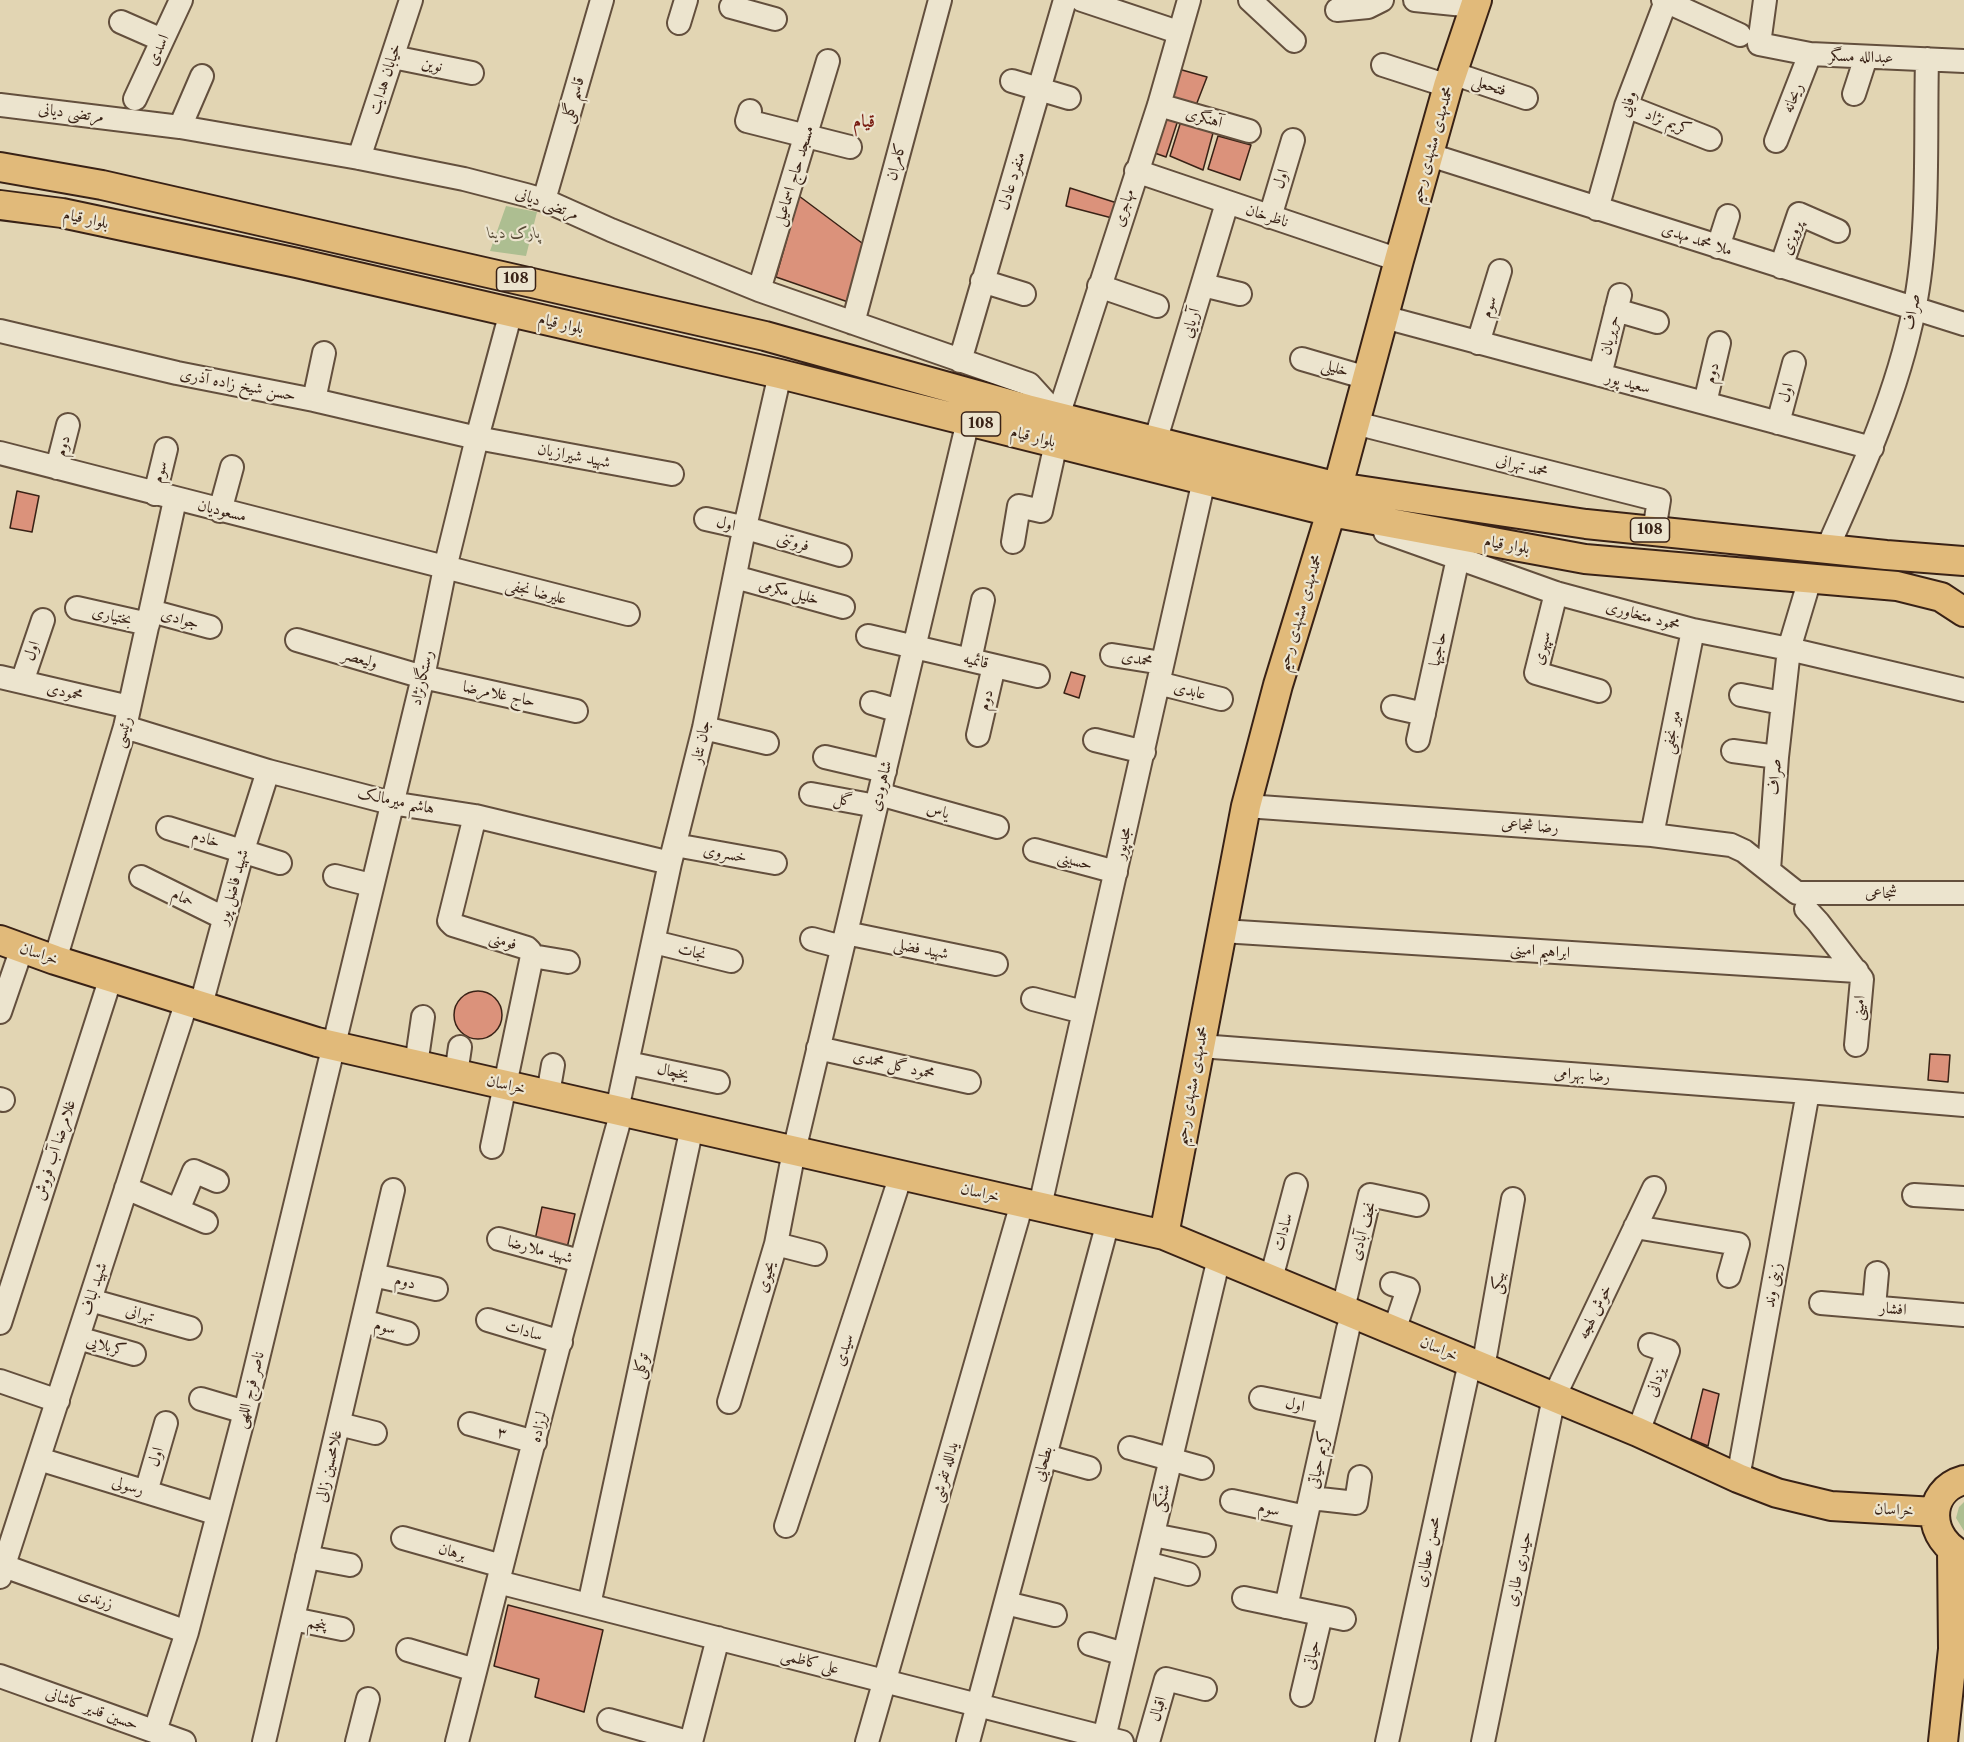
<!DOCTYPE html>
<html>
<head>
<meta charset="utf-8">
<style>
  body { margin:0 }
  canvas { display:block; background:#e2d5b3 }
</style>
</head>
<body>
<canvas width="1964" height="1742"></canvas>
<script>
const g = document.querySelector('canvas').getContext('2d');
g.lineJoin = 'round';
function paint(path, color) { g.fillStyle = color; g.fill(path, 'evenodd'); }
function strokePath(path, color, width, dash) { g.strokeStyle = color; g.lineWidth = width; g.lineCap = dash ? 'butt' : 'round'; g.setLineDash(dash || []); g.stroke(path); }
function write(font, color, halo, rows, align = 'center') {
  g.font = font + ' "Libre Caslon Text",Amiri,serif'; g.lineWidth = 4.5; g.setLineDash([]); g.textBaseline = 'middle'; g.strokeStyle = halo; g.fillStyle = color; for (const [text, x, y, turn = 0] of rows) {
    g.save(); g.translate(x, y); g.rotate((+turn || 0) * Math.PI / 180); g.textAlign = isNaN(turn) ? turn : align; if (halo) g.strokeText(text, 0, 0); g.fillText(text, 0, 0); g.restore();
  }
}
const green = new Path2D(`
  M506,206L537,212L526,256L490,251Z
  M1964,1502V1531L1956,1518L1959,1507Z`);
const building = new Path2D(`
  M1175,68L1207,77L1195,108L1165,101Z
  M1160,115L1178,120L1166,157L1149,151Z
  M1181,121L1213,133L1203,170L1170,156Z
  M1218,136L1251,145L1240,180L1208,169Z
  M1070,188L1117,203L1112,218L1066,206Z
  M799,196L866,246L851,303L776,277Z
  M17,491L39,496L32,532L10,528Z
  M1071,672L1085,676L1079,698L1064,693Z
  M454 1015a24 24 0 1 1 48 0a24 24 0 1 1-48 0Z
  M1930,1054L1950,1055L1948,1082L1928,1080Z
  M542,1207L575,1214L567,1248L535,1240Z
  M1703,1389L1719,1394L1708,1446L1691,1439Z
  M508,1605L603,1630L584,1712L535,1697L539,1679L494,1666Z`);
const minor = new Path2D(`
  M1082,0L1178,32
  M1250,0L1294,41
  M1415,0L1474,6
  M1663,0L1740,35
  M1765,0L1759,44L1810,54L1964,61
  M731,7L775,19
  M1337,10L1368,7L1382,0
  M121,22L162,40
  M679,23L686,0
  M393,57L472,73
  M1383,65L1448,86
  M1452,73L1526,98
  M1012,81L1069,98
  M1854,94L1866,57
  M135,99L181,0
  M0,105L180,127L359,158L464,179L526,195L544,200L611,230L759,290L1029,384L1058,416
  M1159,105L1249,131
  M1626,106L1710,139
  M750,111L747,121L850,147
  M180,127L202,76
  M1776,141L1810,54
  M1430,155L1964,324
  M359,158L411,0
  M1136,171L1399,260
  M544,200L602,0
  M1597,209L1626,106L1666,1
  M1270,217L1293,140
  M1718,247L1728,216
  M1781,267L1799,214L1838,231
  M982,281L1024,294
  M1203,285L1240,294
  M1099,286L1157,306
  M759,290L828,61
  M1616,310L1657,322
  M1384,317L1872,448
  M853,323L940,0
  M0,331L177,373L314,400L477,438L672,474
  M1478,343L1500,271
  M1302,359L1367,378
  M960,361L1065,0
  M1600,375L1620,295
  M314,400L324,353
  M1705,403L1719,343
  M1058,416L1159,105L1189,0
  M1355,423L1659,500L1654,531
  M1778,423L1794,363
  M1155,442L1227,203
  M0,453L628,614
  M57,468L68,425
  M155,494L166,449
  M220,511L232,467
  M706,519L746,528L840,555
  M1385,532L1556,593L1693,630L1789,649L1964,690
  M1013,542L1019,506L1041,511L1056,443
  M1827,549C1862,471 1897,394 1914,310C1930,232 1925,139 1927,59
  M735,577L843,607
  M1556,593L1536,673L1599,691
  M77,608L148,624
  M151,611L210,627
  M868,636L1038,676
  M297,640L423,677L576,711
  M1112,655L1162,663
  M970,660L983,600
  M0,677L129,707
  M22,682L43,620
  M1158,683L1221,699
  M1741,695L1782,703
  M872,703L899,711
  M1393,707L1424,714
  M125,727L268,771L391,803L475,816L670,863
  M704,728L767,743
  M978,735L994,666
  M1095,740L1144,752
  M1418,740L1458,558
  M1733,751L1777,757
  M825,757L885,771
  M811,794L876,806
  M879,794L997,827
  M1246,806L1652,835L1731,845L1744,851L1797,893H1964
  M475,816L449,921L453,925L527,948L530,951L532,956L492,1147
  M168,828L280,863
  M1652,835L1693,630
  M675,845L775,863
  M1035,850L1116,872
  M1769,870L1777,757L1789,649L1810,579
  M335,876L371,885
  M141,877L224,918
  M1806,909L1818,922L1862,979L1856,1045
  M1222,931L1857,971
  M846,933L996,964
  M812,939L842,947
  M654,942L731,961
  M532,956L568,962
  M55,960L125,727L175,500
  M1033,999L1083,1012
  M201,1005L243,850L268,771
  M0,1012L22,948
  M1200,1046L1808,1092L1964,1105
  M818,1048L969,1082
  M628,1063L718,1082
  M416,1065L423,1017
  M456,1074L460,1047
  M548,1094L553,1065
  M0,1099L3,1100
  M617,1110L670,863L704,728L742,540L780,374
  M126,1188L206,1222
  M1914,1195L1964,1198
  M1040,1206L1204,480
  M178,1210L194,1171L217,1181
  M1635,1227L1738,1244L1729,1276
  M499,1239L580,1261
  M776,1244L815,1254
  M373,1275L436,1289
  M1271,1279L1296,1185
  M1392,1284L1408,1289L1394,1331
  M90,1300L190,1328
  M1821,1303L1964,1315
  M1874,1307L1877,1273
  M1343,1309L1370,1195L1417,1205
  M488,1320L561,1342
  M363,1321L407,1333
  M0,1323L111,977
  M78,1338L134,1354
  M1483,1368L1513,1199
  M0,1381L58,1401
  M1261,1398L1329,1412
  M201,1399L245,1412
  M729,1402L776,1244L794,1151L968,421
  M339,1424L375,1433
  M470,1424L535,1442
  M1638,1432L1668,1351L1650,1345
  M1130,1448L1202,1468
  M1046,1456L1089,1468
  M39,1459L218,1514
  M1738,1478L1808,1092
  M146,1492L166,1423
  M1311,1498L1356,1503L1360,1477
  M1232,1501L1306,1517
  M786,1526L901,1175
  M1153,1535L1204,1545
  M403,1538L502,1566
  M307,1557L350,1565
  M1146,1563L1188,1574
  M4,1566L187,1632
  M0,1577L187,1001
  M498,1582L1122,1742
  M1244,1598L1344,1619
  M1006,1603L1055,1615
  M589,1605L692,1127
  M1286,1607L1348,1329L1353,1314
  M293,1619L342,1629
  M1090,1644L1124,1654
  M408,1650L475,1670
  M0,1676L184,1742
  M1302,1695L1321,1615
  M609,1720L688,1742
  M155,1731L187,1632L245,1412L423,677L445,568L477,438L511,312
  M1104,1738L1219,1258
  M264,1742L393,1190
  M357,1742L368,1699
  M457,1742C511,1532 563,1321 622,1111
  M691,1742L718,1638
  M867,1742L1022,1203
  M968,1742L1108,1222
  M1148,1742L1166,1679L1205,1689
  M1387,1742L1470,1362
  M1483,1742L1554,1397L1654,1188`);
const major = new Path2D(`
  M0,167L102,185L765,336L1027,409L1338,487L1586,524L1886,555L1964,561
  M0,205L62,213L297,263L780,374L1331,512L1585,559L1897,586L1941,597L1964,612
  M0,940L55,960L317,1042L1164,1235L1638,1432L1738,1478L1777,1493L1831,1506L1935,1512
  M1164,1235L1246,806L1278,685L1331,512L1399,260L1448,86L1477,0
  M1964,1480C1924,1491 1927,1540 1964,1556
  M1943,1742L1953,1649L1952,1550`);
const shields = [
  [516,279,39],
  [981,424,39],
  [1650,530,39]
];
const shieldNames = [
  ["108",516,279],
  ["108",981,424],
  ["108",1650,530]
];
const streetNames = [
  ["اسدی",158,50,-65],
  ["عبدالله مسگر",1861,57,2],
  ["نوین",432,65,11],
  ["خیابان‌ هدایت",385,79,-72],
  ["فتحعلی",1489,86,18],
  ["ریحانه",1793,98,-68],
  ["قاسم گلی",573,100,-74],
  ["وفایی",1628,104,-72],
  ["مرتضی دیانی",71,113,7],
  ["آهنگری",1204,118,16],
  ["کریم نژاد",1668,122,21],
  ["محمدمهدی مشهدی رحیم",1432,145,-74],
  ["کامران",896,162,-75],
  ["مسجد حاج اسماعیل",794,176,-73],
  ["اول",1281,179,-73],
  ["منفرد عادل",1012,181,-73],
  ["مرتضی دیانی",547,204,20],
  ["مهاجری",1124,208,-72],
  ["ناظرخان",1267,216,18],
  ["بلوار قیام",86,219,12],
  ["پرویزی",1792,238,-70],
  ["ملا محمد مهدی",1697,240,18],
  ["سوم",1489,307,-73],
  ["صراف",1912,312,-79],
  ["آریایی",1191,323,-73],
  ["بلوار قیام",561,324,13],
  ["حریریان",1610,335,-77],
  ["خلیلی",1335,368,16],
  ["دوم",1712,373,-77],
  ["سعید پور",1628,383,15],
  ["حسن شیخ زاده آذری",238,385,11],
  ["اول",1786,393,-75],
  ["بلوار قیام",1033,437,14],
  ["دوم",63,446,-76],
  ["شهید شیرازیان",574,456,11],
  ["محمد تهرانی",1522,466,14],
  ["سوم",160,472,-76],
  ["مسعودیان",222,511,14],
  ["اول",726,524,13],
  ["فروتنی",793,542,16],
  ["بلوار قیام",1507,545,10],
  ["علیرضا نجفی",536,592,14],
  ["خلیل مکرمی",789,592,15],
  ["محمدمهدی مشهدی رحیم",1300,613,-73],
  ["بختیاری",112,616,13],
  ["محمود متخاوری",1643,616,15],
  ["جوادی",180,619,16],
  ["سپهری",1542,648,-76],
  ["حاجیها",1438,649,-78],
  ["اول",32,651,-71],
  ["ولیعصر",360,659,16],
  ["محمدی",1137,659,10],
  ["قائمیه",976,661,13],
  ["رستگارنژاد",422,678,-77],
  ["عابدی",1190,691,14],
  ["محمودی",65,692,13],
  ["حاج غلامرضا",499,694,12],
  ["دوم",986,700,-77],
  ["رئیسی",123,732,-75],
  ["میر نجفی",1672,732,-79],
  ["جان نثار",701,742,-78],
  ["صراف",1775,777,-86],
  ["شاهرودی",881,786,-76],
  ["گل",843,800,11],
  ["هاشم میرمالک",396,801,12],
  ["یاس",938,811,16],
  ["رضا شجاعی",1530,826,4],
  ["خادم",206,839,16],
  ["مجدپور",1123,843,-77],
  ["خسروی",725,854,10],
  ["حسینی",1075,861,15],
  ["شهید فاضل پور",233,887,-74],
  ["شجاعی",1881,893],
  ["حمام",183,898,26],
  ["فومنی",503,941,17],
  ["شهید فضلی",921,949,11],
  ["ابراهیم امینی",1540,951,4],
  ["نجات",692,952,14],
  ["خراسان",39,954,18],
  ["امینی",1859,1008,-85],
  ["محمود گل محمدی",894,1065,13],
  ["یخچال",673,1072,12],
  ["رضا بهرامی",1582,1075,4],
  ["خراسان",506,1085,13],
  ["محمدمهدی مشهدی رحیم",1192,1086,-79],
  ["غلامرضا آب فروش",55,1150,-72],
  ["خراسان",980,1193,13],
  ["نجف آبادی",1363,1231,-74],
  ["سادات",1283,1232,-75],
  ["شهید ملارضا",540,1250,15],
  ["یحیوی",766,1277,-74],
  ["دوم",405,1282,12],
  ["بیکی",1498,1283,-80],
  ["زینی وند",1773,1285,-80],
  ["شهید لباف",94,1289,-72],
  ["افشار",1893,1309,5],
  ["خوش لهجه",1595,1312,-64],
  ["تهرانی",140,1314,16],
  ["سوم",385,1327,15],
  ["سادات",524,1331,17],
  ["کربلایی",106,1346,16],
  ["خراسان",1439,1349,23],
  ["سیدی",844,1350,-72],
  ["توکلی",641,1366,-78],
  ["یزدانی",1656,1382,-70],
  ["ناصر فرج اللهی",250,1390,-76],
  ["اول",1295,1405,12],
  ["لرزاده",539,1427,-75],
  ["۳",502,1433,15],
  ["اول",156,1457,-74],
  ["کریم حیاتی",1319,1460,-78],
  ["بطحایی",1043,1464,-75],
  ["غلامحسین زالی",329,1466,-77],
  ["یدالله تفرشی",945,1472,-74],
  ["رسولی",128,1486,17],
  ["شنگی",1162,1498,-76],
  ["سوم",1269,1509,12],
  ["خراسان",1894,1510,3],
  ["برهان",452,1552,16],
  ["محسن عطاری",1428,1552,-78],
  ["حیدری طاری",1519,1569,-78],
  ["زرندی",96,1599,20],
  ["پنجم",317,1624,12],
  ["حیاتی",1312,1655,-77],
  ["علی کاظمی",810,1662,14],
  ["حسین قدیر کاشانی",92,1709,20],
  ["اقبال",1158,1709,-74]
];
const parkNames = [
  ["پارک دینا",514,233]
];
const neighbourhoodNames = [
  ["قیام",864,122]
];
paint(green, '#adbe91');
paint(building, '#db927b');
strokePath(building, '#392216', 1.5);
strokePath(minor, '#634f3d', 26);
strokePath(major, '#392216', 32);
strokePath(minor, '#ece4ce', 22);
strokePath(major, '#e1ba7a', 28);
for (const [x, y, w] of shields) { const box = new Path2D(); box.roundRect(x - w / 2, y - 12, w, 24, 4.5); g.fillStyle = '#ece4ce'; g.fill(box); strokePath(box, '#392216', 1.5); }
write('bold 15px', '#392216', null, shieldNames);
write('16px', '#392216', '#ece4ce', streetNames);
write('italic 16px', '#564935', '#ece4ce', parkNames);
write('bold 18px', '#7a1f14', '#ece4ce', neighbourhoodNames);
</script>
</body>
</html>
